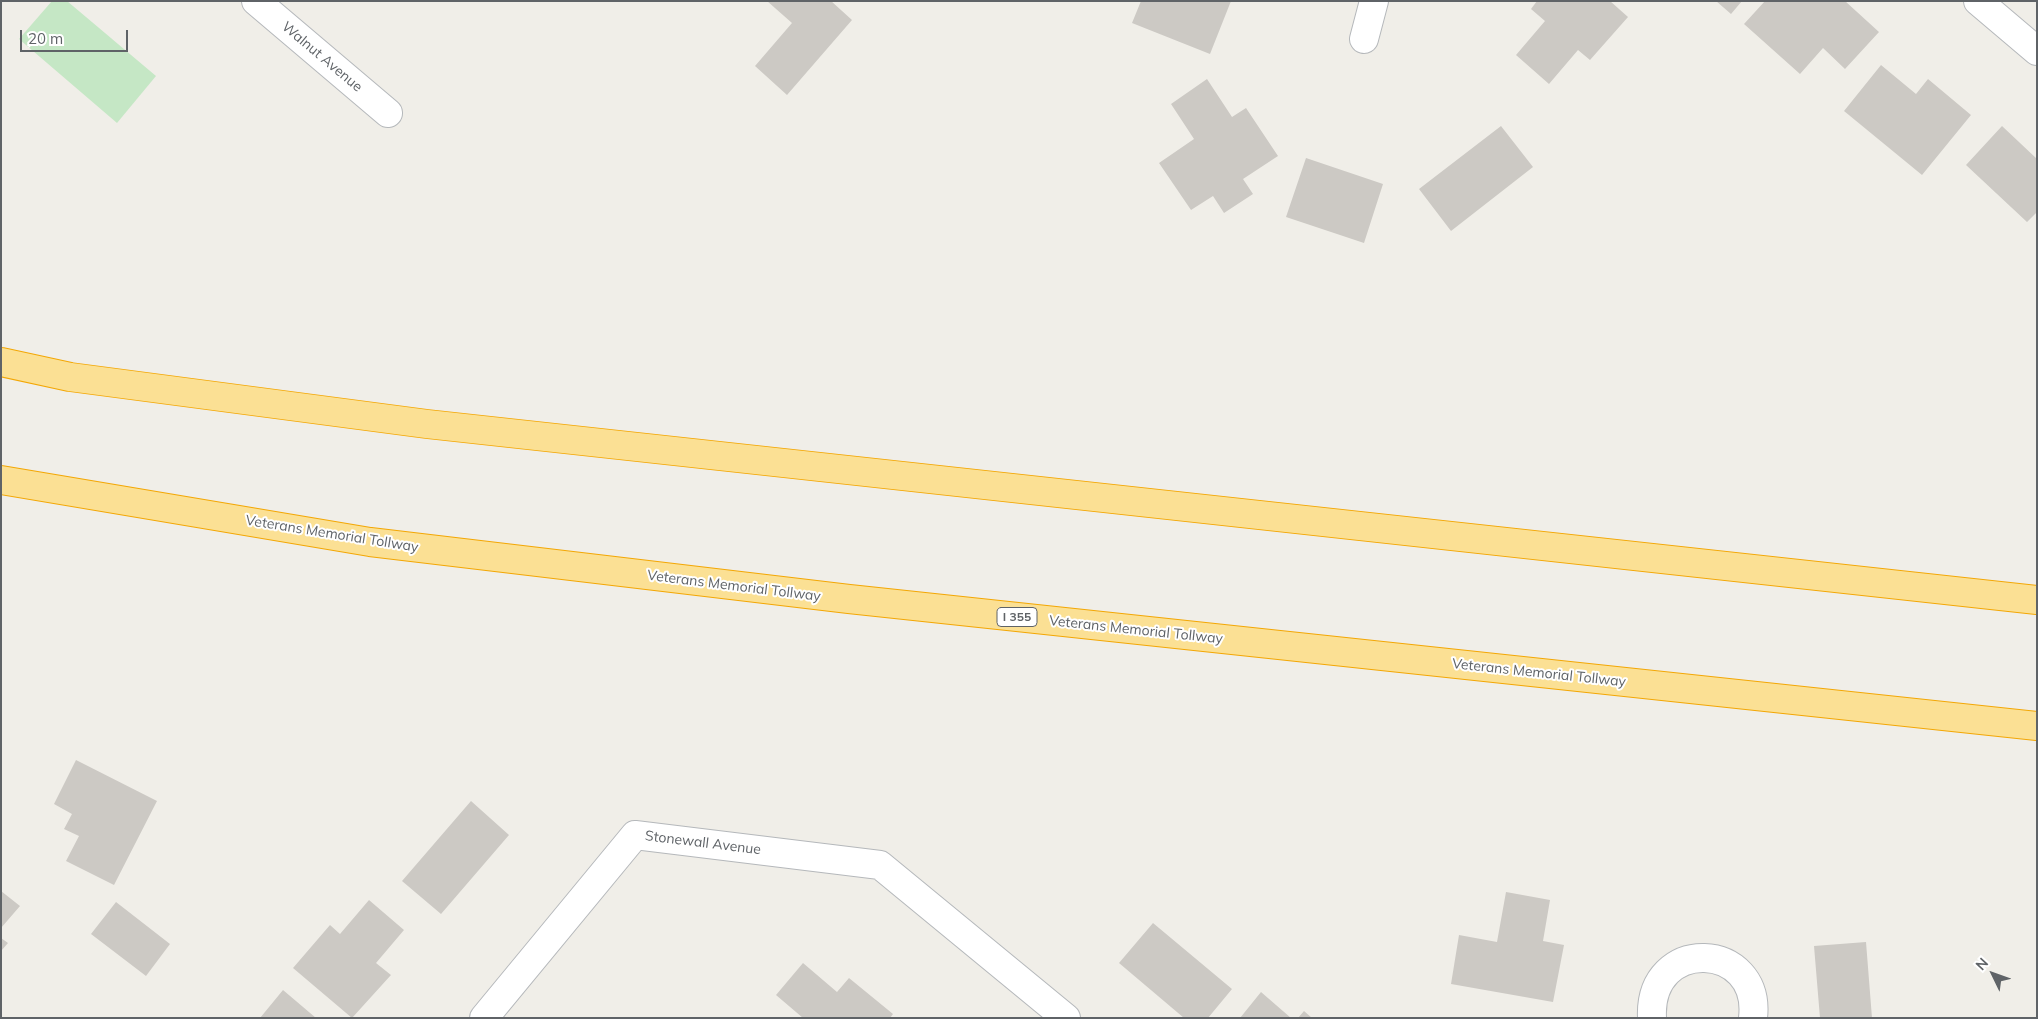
<!DOCTYPE html>
<html>
<head>
<meta charset="utf-8">
<style>
  body { margin:0 }
  #map { position:relative; width:2038px; height:1019px; overflow:hidden; background:#f0eee8; font-family:Mulish,sans-serif }
  canvas { display:block }
  .frame { position:absolute; inset:0; border:2px solid #5f6367; pointer-events:none }
  .north { position:absolute; left:1968px; top:949px; width:50px; height:50px; -webkit-text-stroke:4px #fff; paint-order:stroke; rotate:312deg; font-size:14px; font-weight:700; line-height:20px; text-align:center; color:#5f6367 }
  .north::after { content:''; display:block; margin:auto; width:18px; height:22px; background:#5f6367; clip-path:polygon(50% 0,100% 100%,50% 72%,0 100%) }
  .scale { position:absolute; left:20px; top:30px; width:108px; height:22px; box-sizing:border-box; border:2px solid #5f6367; border-top:0; padding-left:6px; font-size:15px; line-height:18px; white-space:nowrap; color:#5f6367; -webkit-text-stroke:4px #fff; paint-order:stroke }
</style>
</head>
<body>
<div id="map">
<canvas width="2038" height="1019"></canvas>
<div class="frame"></div>
<div class="north">N</div>
<div class="scale">20 m</div>
</div>
<script>
const g = document.querySelector('canvas').getContext('2d');
g.lineJoin = 'round';
function paint(path, color) { g.fillStyle = color; g.fill(path, 'evenodd'); }
function strokePath(path, color, width, dash) { g.strokeStyle = color; g.lineWidth = width; g.lineCap = dash ? 'butt' : 'round'; g.setLineDash(dash || []); g.stroke(path); }
function write(font, color, halo, rows, align = 'center') {
  g.font = font + ' Mulish,sans-serif'; g.lineWidth = 4; g.setLineDash([]); g.textBaseline = 'middle'; g.strokeStyle = halo; g.fillStyle = color; for (const [text, x, y, turn = 0] of rows) {
    g.save(); g.translate(x, y); g.rotate((+turn || 0) * Math.PI / 180); g.textAlign = isNaN(turn) ? turn : align; if (halo) g.strokeText(text, 0, 0); g.fillText(text, 0, 0); g.restore();
  }
}
const green = new Path2D(`
  M52,1H67L156,76L117,123L19,39Z`);
const building = new Path2D(`
  M767,1H831L852,20L787,95L755,66L792,23Z
  M1141,1H1231L1210,54L1132,23Z
  M1537,1H1610L1628,17L1590,60L1578,50L1549,84L1516,55L1545,21L1531,9Z
  M1716,1H1742L1731,14Z
  M1765,1H1845L1879,32L1845,69L1823,48L1800,74L1744,24Z
  M1881,65L1916,94L1928,79L1971,115L1922,175L1844,111Z
  M1207,79L1232,117L1246,108L1278,156L1243,179L1253,194L1224,213L1213,196L1191,210L1159,163L1194,139L1171,104Z
  M1501,126L1533,167L1451,231L1419,189Z
  M2002,126L2037,159V212L2027,222L1966,165Z
  M1306,158L1383,184L1364,243L1286,217Z
  M76,760L157,801L114,885L66,861L79,836L64,829L72,814L54,804Z
  M471,801L509,835L441,914L402,881Z
  M1,891L20,906L1,928Z
  M1506,892L1550,900L1543,941L1564,945L1553,1002L1451,984L1459,935L1497,942Z
  M369,900L404,930L376,963L391,975L352,1018L293,968L330,925L340,934Z
  M116,902L170,944L146,976L91,934Z
  M1153,923L1232,989L1208,1018H1184L1119,963Z
  M1,938L8,943L1,951Z
  M1866,942L1872,1018H1820L1814,946Z
  M803,963L837,992L849,978L893,1014L890,1018H803L776,995Z
  M283,990L316,1018H260Z
  M1261,992L1291,1018H1240Z
  M1304,1011L1312,1018H1298Z`);
const minor = new Path2D(`
  M256,1L388,113
  M1978,1L2037,51
  M1364,39L1374,1
  M484,1018L635,835L880,865L1066,1018
  M1652,1018C1648,935 1762,941 1753,1018`);
const motorway = new Path2D(`
  M1,362L70,377L427,424L2037,600
  M1,480L370,542L849,599L2037,726`);
const shields = [
  [1017,617,40]
];
const shieldNames = [
  ["I 355",1017,617]
];
const streetNames = [
  ["Walnut Avenue",322,57,40],
  ["Veterans Memorial Tollway",332,534,9],
  ["Veterans Memorial Tollway",734,586,7],
  ["Veterans Memorial Tollway",1136,630,6],
  ["Veterans Memorial Tollway",1539,673,6],
  ["Stonewall Avenue",703,843,7]
];
paint(green, '#c5e7c5');
paint(building, '#ccc9c4');
strokePath(minor, '#b5b8bb', 30);
strokePath(motorway, '#f3a705', 30);
strokePath(minor, '#fff', 28);
strokePath(motorway, '#fbe094', 28);
for (const [x, y, w] of shields) { const box = new Path2D(); box.roundRect(x - w / 2, y - 9.5, w, 19, 4); g.fillStyle = '#fff'; g.fill(box); strokePath(box, '#5f6367', 1); }
write('bold 12px', '#5f6367', null, shieldNames);
write('14px', '#5f6367', '#fff', streetNames);
</script>
</body>
</html>
